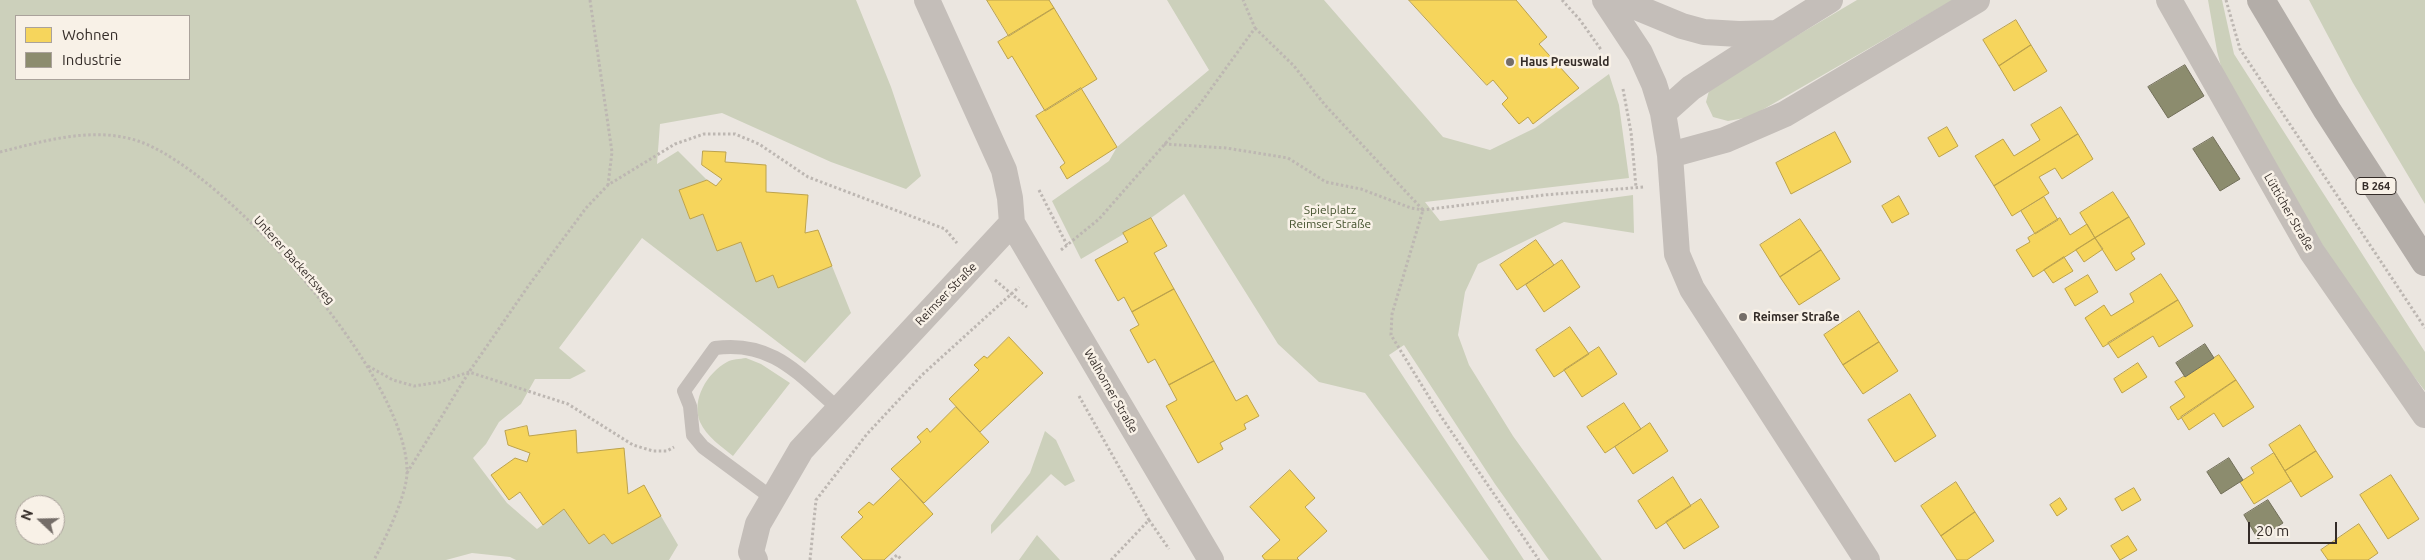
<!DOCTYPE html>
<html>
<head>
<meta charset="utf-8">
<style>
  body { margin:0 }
  #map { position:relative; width:2425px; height:560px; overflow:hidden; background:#ebe6e0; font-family:Ubuntu,sans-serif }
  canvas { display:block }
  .legend { position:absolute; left:15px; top:15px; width:175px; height:65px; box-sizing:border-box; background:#f8f1e7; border:1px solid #aaa29b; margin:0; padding:6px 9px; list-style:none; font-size:15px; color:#342c28 }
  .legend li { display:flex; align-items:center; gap:10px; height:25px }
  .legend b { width:25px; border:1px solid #aaa29b }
  .north { position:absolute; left:15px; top:495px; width:50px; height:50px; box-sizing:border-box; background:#f8f1e7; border:1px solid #aaa29b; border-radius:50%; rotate:291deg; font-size:14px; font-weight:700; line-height:20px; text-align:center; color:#342c28 }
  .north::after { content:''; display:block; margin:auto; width:18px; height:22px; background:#746d68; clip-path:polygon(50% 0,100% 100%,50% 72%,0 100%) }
  .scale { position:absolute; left:2248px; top:522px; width:89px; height:22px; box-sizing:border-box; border:2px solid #342c28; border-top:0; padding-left:6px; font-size:15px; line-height:18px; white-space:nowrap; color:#342c28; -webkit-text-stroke:4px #f8f1e7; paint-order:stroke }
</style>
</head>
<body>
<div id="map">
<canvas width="2425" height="560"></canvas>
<ul class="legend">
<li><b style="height:14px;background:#f6d55c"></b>Wohnen</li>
<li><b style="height:14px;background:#8c8c6e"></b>Industrie</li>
</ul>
<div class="north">N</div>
<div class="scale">20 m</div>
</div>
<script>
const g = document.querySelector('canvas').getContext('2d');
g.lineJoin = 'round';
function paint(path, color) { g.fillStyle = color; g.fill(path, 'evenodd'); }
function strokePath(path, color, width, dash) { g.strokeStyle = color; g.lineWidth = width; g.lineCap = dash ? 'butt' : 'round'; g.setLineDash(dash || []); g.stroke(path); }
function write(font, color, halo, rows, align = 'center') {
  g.font = font + ' Ubuntu,sans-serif'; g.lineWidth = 5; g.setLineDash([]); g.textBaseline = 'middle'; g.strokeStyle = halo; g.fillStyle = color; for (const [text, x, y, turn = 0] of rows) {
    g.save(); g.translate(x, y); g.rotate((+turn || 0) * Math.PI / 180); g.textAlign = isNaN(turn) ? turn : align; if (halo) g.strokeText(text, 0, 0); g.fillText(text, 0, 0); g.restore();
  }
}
const green = new Path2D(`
  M0,0H856L891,87L921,176L906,189L831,162L722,113L660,124L657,164L678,151L707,180L679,190L690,219L703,214L717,251L741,242L756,282L773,275L778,288L832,266L851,313L805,363L642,238L559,348L586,371L570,379H535L521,404L499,422L486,444L473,458L507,503L537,529L564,509L589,544L604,534L612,544L661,516L678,545L669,560H516L510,557L472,553L446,560H0ZM16,16H189V79H16ZM25,505H55V535H25Z
  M1167,0H1324L1443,137L1490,150L1535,128L1609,74L1619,105L1629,178L1425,202L1440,221L1633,195L1634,233L1564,222L1478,264L1465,292L1458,335L1469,365L1513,436L1602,560H1549L1495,484L1404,345L1389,355L1524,560H1489L1365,393L1319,382L1278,344L1184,194L1151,218L1081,259L1052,201L1109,161L1117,147L1209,70Z
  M1857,0H1953L1750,117L1728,121L1713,117L1706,102L1710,87Z
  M2208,0H2222L2234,54L2425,352V391L2359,305L2226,86L2217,51Z
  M2309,0H2425V204L2353,83Z
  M746,358L761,364L790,383L733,456C722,447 706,436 700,422C691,400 707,373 727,362C732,359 740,359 746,358Z
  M1045,431L1056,440L1075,481L1065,486L1051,474L991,534V525L1030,473Z
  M1037,535L1060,560H1019Z`);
const homes = new Path2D(`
  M987,0H1049L1054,8L1009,36Z
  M1409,0H1516L1547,37L1539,44L1579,88L1533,124L1528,117L1519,124L1502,104L1508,98L1493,80L1487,85Z
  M1054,8L1097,79L1045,111L1012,56L1008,59L998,42Z
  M2016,20L2031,45L1999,66L1983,40Z
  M2031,45L2047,71L2014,91L1999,66Z
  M1081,88L1117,147L1067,179L1060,167L1065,163L1036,116Z
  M2061,107L2078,134L1994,186L1975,156L2003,139L2014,156L2040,140L2031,125Z
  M1947,127L1958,146L1939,157L1928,138Z
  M1835,132L1851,162L1791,194L1776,163Z
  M2078,134L2093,159L2062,179L2055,168L2039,177L2049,193L2012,216L1994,186Z
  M703,151L726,152L725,162L766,165V192L808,195L805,233L818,230L832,266L778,288L773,275L756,282L741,242L717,251L703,214L690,219L679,190L707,180L716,186L722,179L702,165Z
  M2113,192L2129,217L2095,238L2080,213Z
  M1899,196L1909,214L1892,223L1882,206Z
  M2044,197L2058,220L2035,234L2021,211Z
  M2129,217L2145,244L2131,253L2135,259L2116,271L2095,238Z
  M1151,218L1167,246L1154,253L1174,289L1132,312L1124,297L1118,301L1095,260L1128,242L1123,233Z
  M2060,218L2070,235L2087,224L2095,238L2033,277L2016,250L2030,242L2028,238Z
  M1800,219L1821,250L1780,277L1760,245Z
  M2095,238L2103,249L2084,262L2076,250Z
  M1536,240L1554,265L1517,290L1500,265Z
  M1821,250L1840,279L1799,305L1780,277Z
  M2064,257L2073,271L2053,283L2044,270Z
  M1562,260L1580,287L1544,312L1526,285Z
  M2161,274L2178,300L2103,347L2085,318L2104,305L2111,316L2134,302L2130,294Z
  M2088,275L2098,292L2075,306L2065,289Z
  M1174,289L1214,361L1169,385L1155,359L1148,363L1130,330L1139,325L1132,312Z
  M2178,300L2193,326L2159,347L2153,336L2118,358L2108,343Z
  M1859,311L1879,342L1843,365L1824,335Z
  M1570,327L1589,354L1554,377L1536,350Z
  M1009,337L1043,373L980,432L949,399L979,370L974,365L984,356L987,358Z
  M1879,342L1898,371L1863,394L1843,365Z
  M1599,347L1617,374L1582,397L1564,370Z
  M2219,355L2236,380L2178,420L2170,407L2185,397L2175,382Z
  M1214,361L1236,401L1247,395L1259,416L1244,424L1246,429L1220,443L1223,449L1198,463L1166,406L1177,400L1169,385Z
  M2138,363L2147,377L2122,393L2114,379Z
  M2236,380L2254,407L2223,427L2214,413L2189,430L2181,417Z
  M1910,394L1936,436L1895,462L1868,420Z
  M1624,403L1641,429L1605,453L1587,427Z
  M956,407L989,442L924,503L891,469L921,442L917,437L927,428L930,432Z
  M1650,423L1668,451L1633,474L1615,447Z
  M2300,425L2316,451L2285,471L2269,445Z
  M527,426L529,436L576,430L577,453L624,448L628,494L644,485L661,516L612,544L604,534L589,544L564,509L543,525L520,492L509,500L491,475L515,458L527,462L530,453L508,445L505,431Z
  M2316,451L2333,477L2301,497L2285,471Z
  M2274,453L2291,481L2254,504L2240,482L2254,473L2251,468Z
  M1290,470L1315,498L1305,507L1327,531L1297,558L1299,560H1265L1262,556L1280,540L1250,507Z
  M2391,475L2419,519L2388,539L2360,495Z
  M1673,477L1691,506L1656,529L1638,501Z
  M901,479L933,514L884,560H863L841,537L863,517L858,512L869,502L873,505Z
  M1956,482L1975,512L1941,536L1921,506Z
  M2134,488L2141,500L2122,511L2115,499Z
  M2060,498L2067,509L2057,516L2050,505Z
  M1701,499L1719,527L1684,549L1666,522Z
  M1975,512L1994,541L1967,560H1957L1941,536Z
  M2359,524L2378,553L2368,560H2328L2321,550Z
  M2128,536L2137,550L2120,560L2111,546Z`);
const industry = new Path2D(`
  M2185,65L2204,96L2168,118L2148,87Z
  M2213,137L2240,179L2220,191L2193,149Z
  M2205,344L2214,358L2185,377L2176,363Z
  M2229,458L2243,480L2221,494L2207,472Z
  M2268,500L2283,523L2258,539L2244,515Z`);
const path = new Path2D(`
  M590,0L612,152L608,185
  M1562,0L1580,20L1602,51
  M2226,0L2240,49L2425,328
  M1255,28L1294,66L1325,105L1423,210L1392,314L1391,335L1440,415L1539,560
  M1623,89L1631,132L1636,187
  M1164,144L1226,148L1288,158L1326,182L1361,189L1411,208L1423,210L1544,195L1644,187
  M0,152C44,141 93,126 138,141C225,170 408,377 407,472C407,495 385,539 374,560
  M1039,190L1067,245
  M1061,250L1099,219L1200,104L1255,28L1243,0
  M995,280L1027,307
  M368,366L393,380L414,386L440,382L469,372L568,404L633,445L653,451H667L674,447
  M1079,396L1149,520
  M407,473L469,372L529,285L586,208L608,185L675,144L704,134H735L759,144L808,177L945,229L957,243
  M810,560L816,500L867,434L922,375L1019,287
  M891,560L897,555L902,560
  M1111,560L1149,520L1169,549`);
const lane = new Path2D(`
  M772,498L703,447L693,435L690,406L684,391L715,348C773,340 799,375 839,409`);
const street = new Path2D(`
  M1605,0L1640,53L1654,84L1663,113L1670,155L1677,254L1692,289L1867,560
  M1619,0L1682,26L1704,32L1739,34L1777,33L1830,0
  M2169,0L2312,252L2425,415
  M1663,113L1691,88L1777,33
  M1670,155L1725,140L1785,114L1977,0
  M1012,223L1211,560
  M755,560L751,552L758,524L801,450L1012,223L1010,198L1004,170L927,0`);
const primary = new Path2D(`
  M2261,0L2327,110L2425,262`);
const markers = [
  [1510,62,5,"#746d68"],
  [1743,317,5,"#746d68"]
];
const shields = [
  [2376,186,40]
];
const shieldNames = [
  ["B 264",2376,186]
];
const poiNames = [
  ["Haus Preuswald",1520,62],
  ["Reimser Straße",1753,317]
];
const parkNames = [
  ["Spielplatz",1330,210],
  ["Reimser Straße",1330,224]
];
const streetNames = [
  ["Lütticher Straße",2289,212,60],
  ["Unterer Backertsweg",294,260,48],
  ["Reimser Straße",946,294,-46],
  ["Walhorner Straße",1111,391,60]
];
paint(green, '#ccd0bb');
paint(homes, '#f6d55c');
strokePath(homes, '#bca24c', 1);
paint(industry, '#8c8c6e');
strokePath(industry, '#726f59', 1);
strokePath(path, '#bdb7b2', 3, [2.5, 2.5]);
strokePath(lane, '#c4beb9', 14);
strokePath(street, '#c4beb9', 26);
strokePath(primary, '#b3ada8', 28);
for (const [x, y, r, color] of markers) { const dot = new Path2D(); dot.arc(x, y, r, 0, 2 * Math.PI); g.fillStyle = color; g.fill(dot); strokePath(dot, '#f8f1e7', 2); }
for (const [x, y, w] of shields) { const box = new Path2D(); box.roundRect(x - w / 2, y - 8.5, w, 17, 4); g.fillStyle = '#f8f1e7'; g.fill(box); strokePath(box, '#342c28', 1); }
write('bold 11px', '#342c28', null, shieldNames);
write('bold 12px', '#342c28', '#f8f1e7', poiNames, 'left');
write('12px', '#43512d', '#f8f1e7', parkNames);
write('12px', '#342c28', '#f8f1e7', streetNames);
</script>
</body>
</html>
